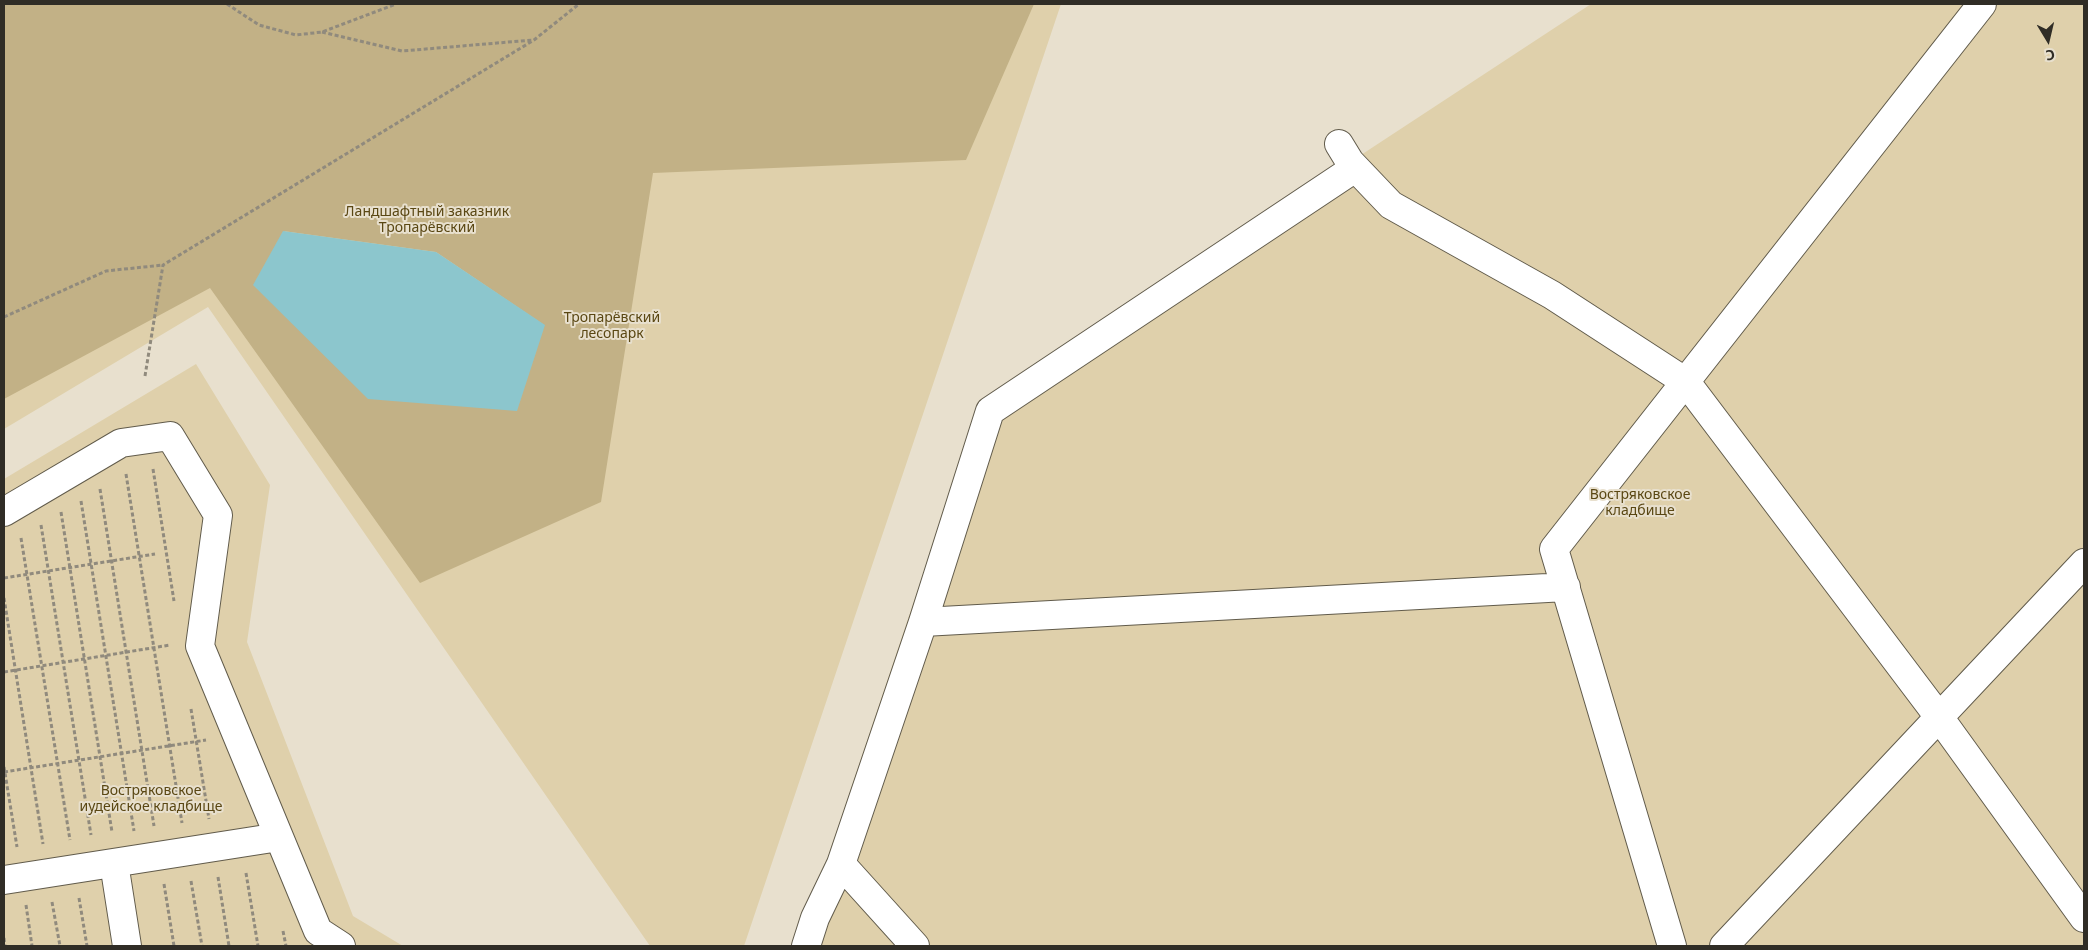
<!DOCTYPE html>
<html>
<head>
<meta charset="utf-8">
<style>
  body { margin:0 }
  #map { position:relative; width:2088px; height:950px; overflow:hidden; background:#e8e0ce; font-family:"Noto Sans",sans-serif }
  canvas { display:block }
  .frame { position:absolute; inset:0; border:5px solid #302d26; pointer-events:none }
  .north { position:absolute; left:2023px; top:15px; width:50px; height:50px; -webkit-text-stroke:4px #e8e0ce; paint-order:stroke; rotate:171deg; font-size:14px; font-weight:700; line-height:20px; text-align:center; color:#302d26 }
  .north::after { content:''; display:block; margin:auto; width:18px; height:22px; background:#302d26; clip-path:polygon(50% 0,100% 100%,50% 72%,0 100%) }
</style>
</head>
<body>
<div id="map">
<canvas width="2088" height="950"></canvas>
<div class="frame"></div>
<div class="north">С</div>
</div>
<script>
const g = document.querySelector('canvas').getContext('2d');
g.lineJoin = 'round';
function paint(path, color) { g.fillStyle = color; g.fill(path, 'evenodd'); }
function strokePath(path, color, width, dash) { g.strokeStyle = color; g.lineWidth = width; g.lineCap = dash ? 'butt' : 'round'; g.setLineDash(dash || []); g.stroke(path); }
function write(font, color, halo, rows, align = 'center') {
  g.font = font + ' "Noto Sans",sans-serif'; g.lineWidth = 4; g.setLineDash([]); g.textBaseline = 'middle'; g.strokeStyle = halo; g.fillStyle = color; for (const [text, x, y, turn = 0] of rows) {
    g.save(); g.translate(x, y); g.rotate((+turn || 0) * Math.PI / 180); g.textAlign = isNaN(turn) ? turn : align; if (halo) g.strokeText(text, 0, 0); g.fillText(text, 0, 0); g.restore();
  }
}
const green = new Path2D(`
  M4,4H1061L744,946H650L208,307L4,429Z
  M1591,4H2084V946H798L980,405Z
  M196,364L270,485L247,642L353,916L403,946H4V479Z`);
const forest = new Path2D(`
  M4,4H1034L966,160L653,173L601,502L420,583L210,288L4,399ZM283,231L436,252L544,325Z`);
const water = new Path2D(`
  M283,231L436,252L545,325L517,411L368,399L253,285Z`);
const path = new Path2D(`
  M227,4L259,25L296,35L322,32L396,4
  M322,32L402,51L533,40
  M4,317L106,271L163,265
  M145,376L163,265L534,40L579,4
  M153,469L174,601
  M126,474L182,823
  M100,489L154,826
  M81,501L134,831
  M61,512L112,832
  M41,525L91,835
  M21,538L70,840
  M4,578L155,554
  M4,598L43,844
  M4,672L170,645
  M191,709L209,819
  M4,767L17,847
  M4,772L206,740
  M246,873L258,946
  M218,877L229,946
  M191,881L202,946
  M164,884L174,946
  M79,898L87,946
  M52,902L60,946
  M26,905L32,946
  M283,931L286,946
  M4,938L5,946`);
const minor = new Path2D(`
  M1339,144L1350,162L1391,205L1552,295L1686,382L1939,717L2084,918
  M4,512L121,443L170,436L218,515L200,646L318,931L341,946
  M923,622L1566,587
  M114,863L127,946
  M841,864L915,946
  M4,880L279,837
  M806,946L815,918L841,864L923,622L990,411L1355,168
  M1672,946L1554,549L1982,4
  M1724,946L2084,563`);
const parkNames = [
  ["Ландшафтный заказник",427,212],
  ["Тропарёвский",427,228],
  ["Тропарёвский",612,318],
  ["лесопарк",612,334],
  ["Востряковское",1640,495],
  ["кладбище",1640,511],
  ["Востряковское",151,791],
  ["иудейское кладбище",151,807]
];
paint(green, '#dfd0ab');
paint(forest, '#c2b186');
paint(water, '#8cc6cd');
strokePath(minor, '#615b4b', 30);
strokePath(path, '#908a7d', 3, [4, 2.5]);
strokePath(minor, '#fff', 28);
write('14px', '#5a4713', '#e8e0ce', parkNames);
</script>
</body>
</html>
